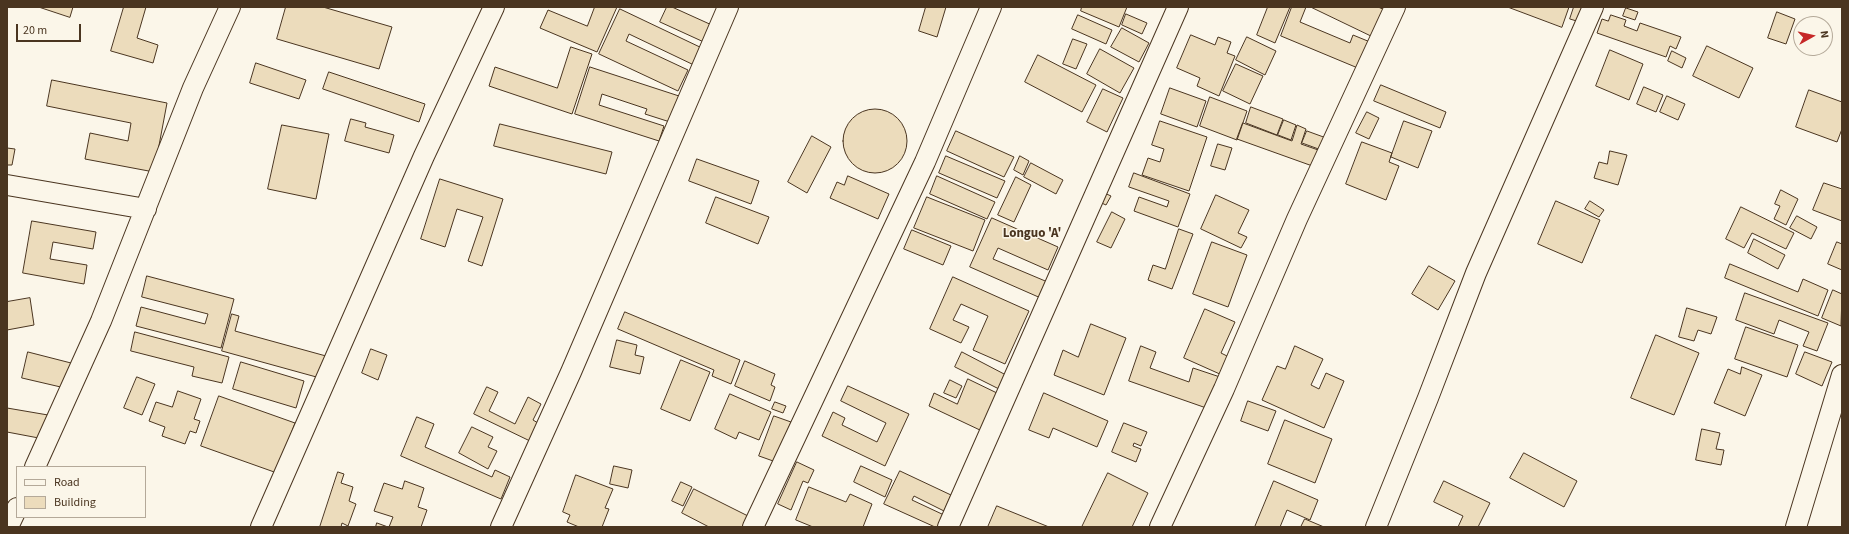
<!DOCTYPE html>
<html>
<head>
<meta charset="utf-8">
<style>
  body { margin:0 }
  #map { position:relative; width:1849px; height:534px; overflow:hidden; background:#fbf6e9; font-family:"Source Sans 3",sans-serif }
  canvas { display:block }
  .frame { position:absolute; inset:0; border:8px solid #4a3520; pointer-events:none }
  .legend { position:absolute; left:16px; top:466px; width:130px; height:52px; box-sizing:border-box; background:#fbf6e9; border:1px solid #b4a999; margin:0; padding:5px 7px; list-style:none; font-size:12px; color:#4a3520 }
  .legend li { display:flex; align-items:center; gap:8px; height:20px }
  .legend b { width:20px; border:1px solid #b4a999 }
  .north { position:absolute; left:1793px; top:16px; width:40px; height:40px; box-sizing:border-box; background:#fbf6e9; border:1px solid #b4a999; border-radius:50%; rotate:82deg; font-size:11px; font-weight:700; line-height:16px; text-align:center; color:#4a3520 }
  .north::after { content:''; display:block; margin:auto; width:14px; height:18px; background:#c62828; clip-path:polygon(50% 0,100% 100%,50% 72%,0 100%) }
  .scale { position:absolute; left:16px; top:24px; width:65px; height:18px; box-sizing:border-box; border:2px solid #4a3520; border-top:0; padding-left:5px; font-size:12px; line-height:14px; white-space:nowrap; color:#4a3520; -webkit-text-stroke:3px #fbf6e9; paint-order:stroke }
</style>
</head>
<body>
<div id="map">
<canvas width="1849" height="534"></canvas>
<div class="frame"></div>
<ul class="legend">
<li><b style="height:5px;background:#fbf6e9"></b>Road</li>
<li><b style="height:11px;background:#ecdcbc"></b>Building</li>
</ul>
<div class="north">N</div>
<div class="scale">20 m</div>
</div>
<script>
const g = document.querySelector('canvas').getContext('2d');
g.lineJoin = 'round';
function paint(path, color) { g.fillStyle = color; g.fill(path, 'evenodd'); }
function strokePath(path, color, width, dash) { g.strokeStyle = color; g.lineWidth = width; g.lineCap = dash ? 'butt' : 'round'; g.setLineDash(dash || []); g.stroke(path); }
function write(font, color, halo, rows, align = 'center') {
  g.font = font + ' "Source Sans 3",sans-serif'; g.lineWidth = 3; g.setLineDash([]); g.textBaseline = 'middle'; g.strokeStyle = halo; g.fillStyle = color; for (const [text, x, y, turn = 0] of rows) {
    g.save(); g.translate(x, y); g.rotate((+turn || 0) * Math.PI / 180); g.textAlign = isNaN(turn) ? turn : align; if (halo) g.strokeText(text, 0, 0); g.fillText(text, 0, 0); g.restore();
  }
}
const building = new Path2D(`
  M39,7H73L70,17Z
  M124,7H146L137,38L158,45L153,63L111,51Z
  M286,7H323L392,27L379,69L277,39Z
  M595,7H617L597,52L540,28L548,10L587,26Z
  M667,7H672L714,26L706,43L660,22Z
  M926,7H946L937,37L919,31Z
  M1082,7H1127L1119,27L1081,11Z
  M1268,7H1290L1275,43L1257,35Z
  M1292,7H1306L1300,22L1350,43L1353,35L1375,44L1365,71L1281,36Z
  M1311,7H1378L1390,12L1378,39Z
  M1508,7H1569L1562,27Z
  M1574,7H1588L1583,23L1570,19Z
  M1626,8L1638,12L1635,20L1623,16Z
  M620,9L704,49L696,66L629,34L626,41L688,70L678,91L599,54Z
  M1777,12L1795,19L1786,44L1768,38Z
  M1126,14L1147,23L1142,34L1122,25Z
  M1078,15L1112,30L1106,44L1072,29Z
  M1611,15L1626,20L1624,26L1637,31L1640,23L1681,37L1676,49L1670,46L1666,57L1597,33L1602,19L1608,21Z
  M1122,28L1149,43L1139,62L1111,47Z
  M1191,35L1215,45L1218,37L1231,42L1227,53L1235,56L1219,96L1197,86L1200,78L1177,68Z
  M1247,37L1276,51L1265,75L1236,60Z
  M1073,39L1087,44L1076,69L1063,64Z
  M1707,46L1753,68L1739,98L1693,76Z
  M571,47L592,54L572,114L489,86L495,67L557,88Z
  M1100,49L1134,68L1120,93L1087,74Z
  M1610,50L1643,64L1629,100L1596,86Z
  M1672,51L1686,58L1682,68L1668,61Z
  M1038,55L1096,85L1082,112L1025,82Z
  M256,63L306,80L299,99L250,83Z
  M1236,64L1263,76L1250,104L1223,91Z
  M590,67L679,96L670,122L645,114L647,109L602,94L599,105L664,126L659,141L575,114Z
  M329,72L425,104L419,122L323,89Z
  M52,80L167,103L154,172L85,159L90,133L128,141L131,123L47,106Z
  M1381,85L1446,112L1440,128L1374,101Z
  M1644,87L1663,95L1656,112L1637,104Z
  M1170,88L1206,101L1197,127L1161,114Z
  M1103,89L1123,98L1107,132L1087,122Z
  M1809,90L1842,102V129L1837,142L1796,127Z
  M1667,96L1685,104L1678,120L1660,112Z
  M1210,97L1247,111L1237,140L1200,126Z
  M1251,107L1283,119L1277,135L1246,123Z
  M843 141a32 32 0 1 1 64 0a32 32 0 1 1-64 0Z
  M1367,112L1379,118L1369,139L1356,133Z
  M351,119L366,123L365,127L394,135L389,153L345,141Z
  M1284,120L1296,125L1291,140L1278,135Z
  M1160,121L1207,137L1189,191L1142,175L1148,158L1160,162L1164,149L1152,145Z
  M1404,121L1432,131L1418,168L1391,157Z
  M1243,123L1292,141L1297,125L1306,129L1301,144L1324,152L1318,168L1237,139Z
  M500,124L612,152L606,174L494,146Z
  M282,125L329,134L316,199L268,189Z
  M956,131L1014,157L1004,177L947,151Z
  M1307,131L1329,139L1324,151L1302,143Z
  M812,136L831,147L807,193L788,182Z
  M1362,142L1392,153L1389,162L1399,166L1386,200L1346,184Z
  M1218,144L1232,148L1225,170L1211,166Z
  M7,148L15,149L12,165H7Z
  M1610,151L1627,155L1618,185L1594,178L1599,162L1607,164Z
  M946,156L1005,181L997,198L939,173Z
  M1020,156L1029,161L1023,175L1014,170Z
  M697,159L759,181L751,204L689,181Z
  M1031,163L1063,180L1056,194L1024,177Z
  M1134,173L1190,194L1178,227L1134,211L1139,197L1167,207L1169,201L1129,187Z
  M848,176L889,194L878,219L830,198L837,182L844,185Z
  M937,176L995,202L987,219L930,194Z
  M1016,177L1031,185L1014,222L998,215Z
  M440,179L503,199L482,266L468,261L483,217L457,209L445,247L421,239Z
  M1824,183L1842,189V221L1813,210Z
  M1781,190L1798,199L1786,225L1774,219L1780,206L1775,204Z
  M1100,191L1111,196L1106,205L1095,200Z
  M1216,195L1249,210L1238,233L1247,237L1241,248L1201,229Z
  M716,197L769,217L758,244L706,223Z
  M927,197L985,220L973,251L914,228Z
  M1556,201L1600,220L1582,263L1538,244Z
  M1590,201L1604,210L1599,217L1585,209Z
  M1741,207L1794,233L1786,249L1752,233L1744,248L1726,239Z
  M1112,212L1125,219L1111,248L1097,242Z
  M1797,216L1817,227L1811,239L1790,228Z
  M992,218L1058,247L1048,270L998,248L993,259L1050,283L1043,299L970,267Z
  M32,221L96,232L93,249L53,242L50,259L87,265L84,284L23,273Z
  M1179,229L1193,234L1172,289L1148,280L1153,265L1165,269Z
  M912,230L951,246L943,265L904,249Z
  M1754,239L1785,255L1778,269L1748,253Z
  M1212,242L1247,255L1228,307L1193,294Z
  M1837,242L1842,244V270L1828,264Z
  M1730,264L1798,292L1803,279L1828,290L1818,316L1725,278Z
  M1429,266L1455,281L1438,310L1412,294Z
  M147,276L234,299L221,348L136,326L141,307L205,324L208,314L142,297Z
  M953,277L1029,311L1005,364L973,350L988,316L961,304L953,320L969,327L961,343L930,329Z
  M1833,290L1842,294L1841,326L1822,318Z
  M1745,293L1828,323L1817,351L1803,346L1809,332L1779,320L1774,334L1736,320Z
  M30,298L34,325L7,330V302Z
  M1687,308L1717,317L1711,334L1698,330L1694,341L1679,337Z
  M1205,309L1235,322L1221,353L1229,357L1222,375L1184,358Z
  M625,312L740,360L731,384L712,376L714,370L618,329Z
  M232,314L239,316L235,331L326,356L320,378L222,351Z
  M1091,324L1126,338L1104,395L1054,375L1063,350L1078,357Z
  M1746,327L1798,345L1787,377L1735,359Z
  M135,332L229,357L222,383L192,376L194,367L131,351Z
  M1656,335L1699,353L1674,415L1631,398Z
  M617,340L637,345L635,355L644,357L640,374L610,367Z
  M1141,346L1156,352L1150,368L1189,382L1193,368L1223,378L1212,410L1129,381Z
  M1295,346L1323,359L1311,385L1319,389L1326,373L1344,381L1324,428L1262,400L1277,366L1285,369Z
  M371,349L387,355L378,380L362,373Z
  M28,352L71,363L65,388L22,378Z
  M962,352L1006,375L999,389L955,367Z
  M1805,352L1832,362L1822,386L1796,374Z
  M681,360L710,372L690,421L661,409Z
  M745,361L775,374L771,385L775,387L770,401L735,386Z
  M241,362L304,381L296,408L233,389Z
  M1742,367L1762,375L1745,416L1714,403L1728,369L1740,374Z
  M137,377L155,384L142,415L124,408Z
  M968,379L999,394L982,431L929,406L934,393L957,404Z
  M950,380L962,386L956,398L944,393Z
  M848,386L909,414L885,466L822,436L833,412L845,418L842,425L877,442L886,423L841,401Z
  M487,387L498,392L489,411L515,424L528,397L541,404L533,420L538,423L530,441L474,414Z
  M178,391L201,399L194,419L200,421L196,433L190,431L185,444L162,436L165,427L149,421L156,402L172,407Z
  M1044,393L1108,421L1097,447L1053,428L1049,438L1029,430Z
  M730,394L771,412L759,440L739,432L736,439L715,429Z
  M219,396L295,423L277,473L201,446Z
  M1248,401L1276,411L1268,431L1241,421Z
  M775,402L786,406L783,413L772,409Z
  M7,408L48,415L44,439L7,432Z
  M774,416L791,422L776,462L759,456Z
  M417,417L434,424L425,447L492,477L495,470L510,477L501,499L401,456Z
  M1285,420L1332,439L1315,483L1268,464Z
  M1124,423L1147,432L1141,446L1134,443L1133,446L1141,449L1136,462L1112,452Z
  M472,427L493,437L488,447L497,451L488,469L459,453Z
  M1702,429L1720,433L1716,449L1724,450L1721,465L1696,460Z
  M1524,453L1577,481L1564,507L1510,478Z
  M797,462L814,470L808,483L803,481L791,510L778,504Z
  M614,466L632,470L628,488L610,484Z
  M861,466L892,480L885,497L854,482Z
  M900,471L951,495L944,511L914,496L912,500L944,515L939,527H935L884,504Z
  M338,472L344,474L341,483L353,487L349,501L356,504L348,526L342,523L341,527H320Z
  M1108,473L1148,493L1132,527H1082Z
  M576,475L613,489L605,508L609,509L602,527H579L567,522L570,515L563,512Z
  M405,481L424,488L418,507L427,510L421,527H389L393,517L374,511L384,483L402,489Z
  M1274,481L1318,500L1310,520L1287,510L1280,527H1255Z
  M1444,481L1490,503L1478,527H1458L1463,516L1434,502Z
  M681,482L692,487L683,506L672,501Z
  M809,487L846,502L850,494L872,504L863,527H813L796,520Z
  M694,489L752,518L747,527H709L682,513Z
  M997,506L1049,527H988Z
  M1305,519L1324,527H1301Z
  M377,523L388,527H376Z`);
const street = new Path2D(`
  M7,185L146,209
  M35,467L101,321L193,88L230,7
  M8,527L17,508
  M261,527L424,156L494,7
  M501,527L571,372L728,7
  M753,527L925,162L991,7
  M948,527L1178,7
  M1160,527L1224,389L1297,219L1395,7
  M1376,527L1428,398L1476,273L1593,7
  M1796,527L1842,375`);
const quarterNames = [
  ["Longuo 'A'",1032,234]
];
paint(building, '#ecdcbc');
strokePath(building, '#4a3520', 1);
strokePath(street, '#4a3520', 22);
strokePath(street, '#fbf6e9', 20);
write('bold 13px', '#4a3520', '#fbf6e9', quarterNames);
</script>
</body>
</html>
